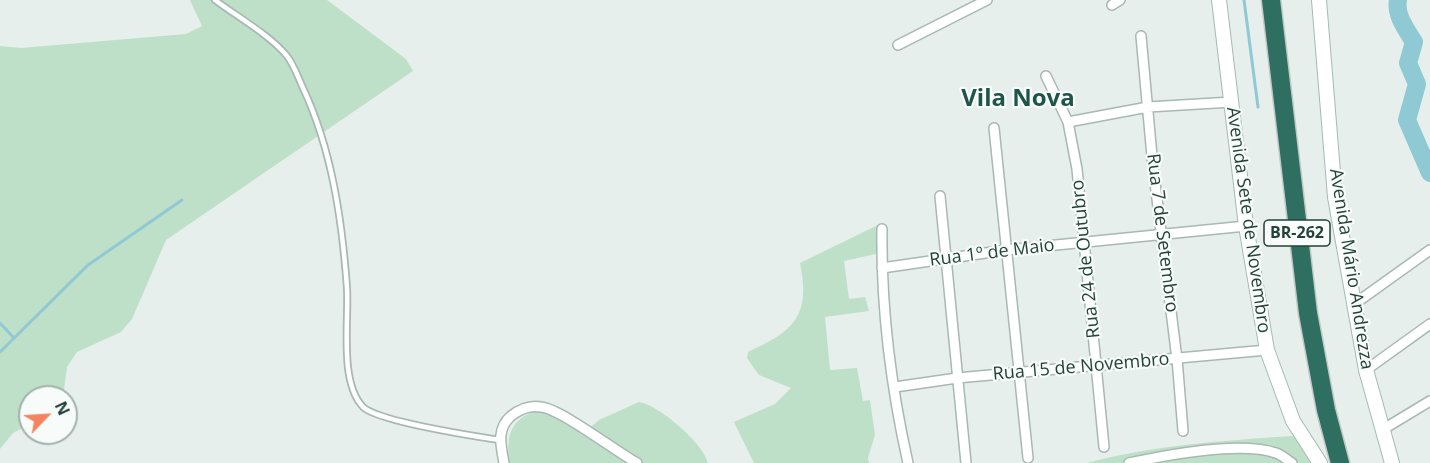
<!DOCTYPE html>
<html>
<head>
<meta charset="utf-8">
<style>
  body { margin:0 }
  #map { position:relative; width:1430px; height:463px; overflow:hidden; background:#e6efeb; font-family:"Open Sans",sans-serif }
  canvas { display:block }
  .north { position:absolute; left:18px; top:385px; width:60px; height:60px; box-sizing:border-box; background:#f7fbf9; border:2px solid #a3b1ad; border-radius:50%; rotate:65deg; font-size:16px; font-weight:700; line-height:24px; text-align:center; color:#24423a }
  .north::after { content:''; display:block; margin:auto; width:21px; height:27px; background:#f4845f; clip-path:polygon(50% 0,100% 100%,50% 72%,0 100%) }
</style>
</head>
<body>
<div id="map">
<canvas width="1430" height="463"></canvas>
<div class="north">N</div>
</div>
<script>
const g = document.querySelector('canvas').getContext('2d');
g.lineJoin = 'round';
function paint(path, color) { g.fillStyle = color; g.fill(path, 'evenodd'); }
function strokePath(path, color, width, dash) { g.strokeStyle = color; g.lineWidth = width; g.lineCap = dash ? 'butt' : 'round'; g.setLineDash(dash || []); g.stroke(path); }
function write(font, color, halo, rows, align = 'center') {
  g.font = font + ' "Open Sans",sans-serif'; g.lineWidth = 4.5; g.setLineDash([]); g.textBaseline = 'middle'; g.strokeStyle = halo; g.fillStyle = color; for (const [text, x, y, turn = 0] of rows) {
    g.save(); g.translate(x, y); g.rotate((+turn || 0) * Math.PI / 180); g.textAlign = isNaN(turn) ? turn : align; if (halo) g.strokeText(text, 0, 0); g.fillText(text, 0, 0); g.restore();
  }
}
const green = new Path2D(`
  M190,0H327L406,59L413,71L166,240L132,319L121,332L77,352L67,367L63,397H30V424L13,433L0,449V46L21,48L186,34L202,26Z
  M882,223L880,253L844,261L849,299L865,297L869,311L825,317L830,370L857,368L863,401L870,400L875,435L868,458L869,463H754L734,422L775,404L791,388L759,375L747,358L748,352C794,331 811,316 800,263Z
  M639,402C659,405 704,444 708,463H509C506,433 511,417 543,409L585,432L599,420Z
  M1307,435L1316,463H1087C1158,444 1234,440 1307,435Z`);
const stream = new Path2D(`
  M1244,0L1258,107
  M0,323L14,338
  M0,352L88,265L182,200`);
const river = new Path2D(`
  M1398,0C1395,15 1406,29 1414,42L1408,63L1417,84L1407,120L1430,173`);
const lane = new Path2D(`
  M215,0C236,16 270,35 287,56C294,65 298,77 303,88C332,150 342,220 347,288C349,321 339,382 363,407C379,422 474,436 499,440`);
const street = new Path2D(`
  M1112,5L1120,0
  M1141,36L1153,167L1177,359L1183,431
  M898,45L987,0
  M1046,76L1068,122L1077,169L1104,447
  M1068,122L1148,107L1232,102
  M994,128L1028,458
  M940,196L966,463
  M882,229C881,306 891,387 908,463
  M882,268L1006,250L1246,226
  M1353,305L1430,250
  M1366,370L1430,324
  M895,387L957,378L1267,350
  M1382,430L1430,401
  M504,463C501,446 496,429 511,416C520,409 530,405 541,407C561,409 615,451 637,463
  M1129,463C1166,455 1241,441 1276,453C1282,455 1287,460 1292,463`);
const secondary = new Path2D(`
  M1219,0L1246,226L1267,350L1293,421L1320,463
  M1319,0L1335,197L1366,370L1392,463`);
const highway = new Path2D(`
  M1271,0L1308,313L1326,410L1340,463`);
const shields = [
  [1297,233,66]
];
const shieldNames = [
  ["BR-262",1297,233]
];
const streetNames = [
  ["Avenida Sete de Novembro",1248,220,82],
  ["Rua 7 de Setembro",1162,233,83],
  ["Rua 1º de Maio",992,253,-7],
  ["Rua 24 de Outubro",1086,259,-96],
  ["Avenida Mário Andrezza",1351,269,81],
  ["Rua 15 de Novembro",1081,367,-5]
];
const districtNames = [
  ["Vila Nova",1018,99]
];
paint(green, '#bfe0c8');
strokePath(stream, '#8ec9d4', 3);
strokePath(river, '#8ec9d4', 18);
strokePath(lane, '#a8b8b2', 8);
strokePath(street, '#a8b8b2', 12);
strokePath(secondary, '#a4bbb3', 16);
strokePath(highway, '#c2cac8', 21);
strokePath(lane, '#fff', 4.5);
strokePath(street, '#fff', 9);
strokePath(secondary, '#fff', 14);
strokePath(highway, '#2f6f62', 18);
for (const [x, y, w] of shields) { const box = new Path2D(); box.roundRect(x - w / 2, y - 13, w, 26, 4.5); g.fillStyle = '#f7fbf9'; g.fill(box); strokePath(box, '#24423a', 1.5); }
write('bold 16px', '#24423a', null, shieldNames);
write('18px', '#24423a', '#f7fbf9', streetNames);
write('bold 24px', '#1f5548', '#f7fbf9', districtNames);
</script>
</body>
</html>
